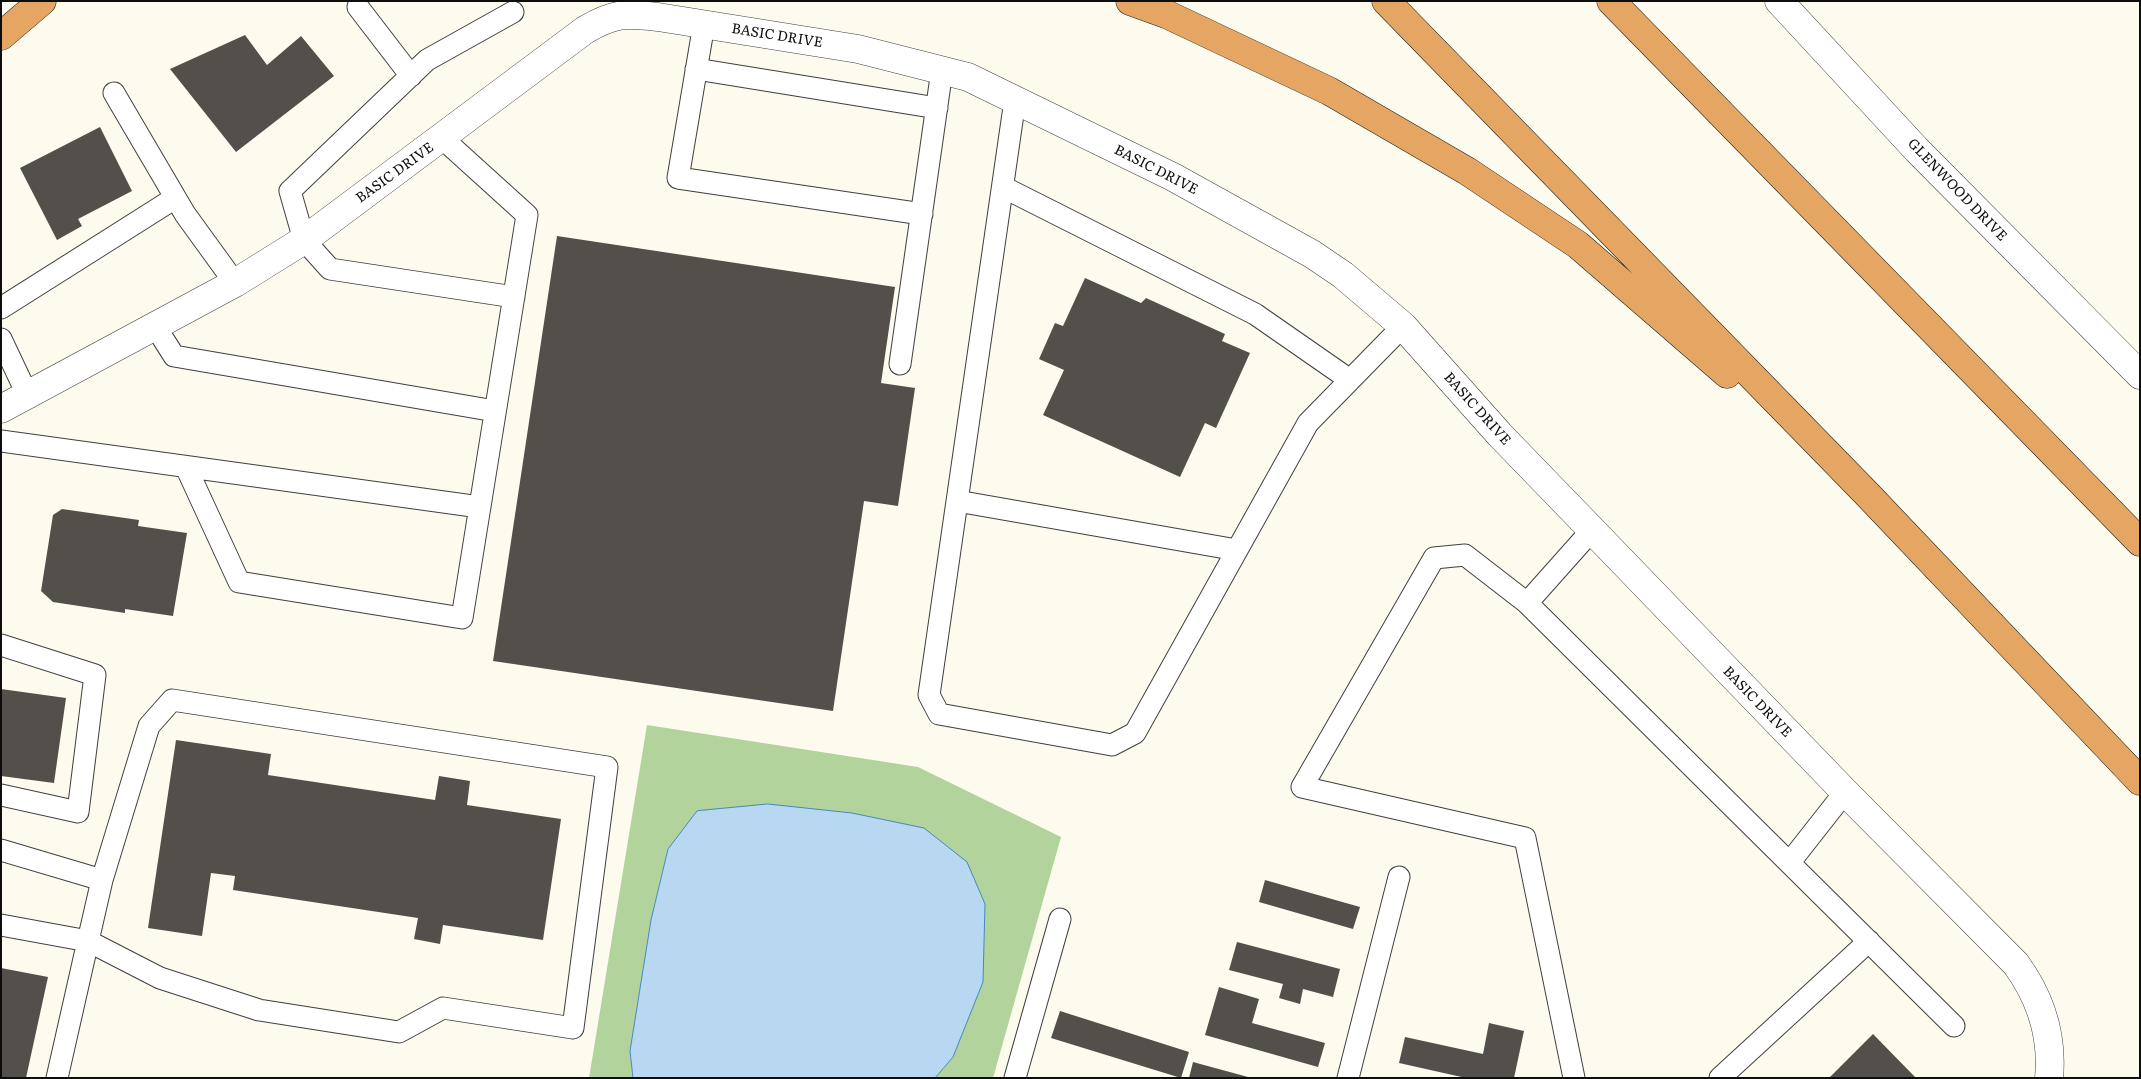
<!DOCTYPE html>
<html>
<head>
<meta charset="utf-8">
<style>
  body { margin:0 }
  #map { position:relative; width:2141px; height:1079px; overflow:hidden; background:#fdfbee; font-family:Literata,serif }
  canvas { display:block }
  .frame { position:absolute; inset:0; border:2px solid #0d0d0d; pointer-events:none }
</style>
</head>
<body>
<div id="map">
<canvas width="2141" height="1079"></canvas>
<div class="frame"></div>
</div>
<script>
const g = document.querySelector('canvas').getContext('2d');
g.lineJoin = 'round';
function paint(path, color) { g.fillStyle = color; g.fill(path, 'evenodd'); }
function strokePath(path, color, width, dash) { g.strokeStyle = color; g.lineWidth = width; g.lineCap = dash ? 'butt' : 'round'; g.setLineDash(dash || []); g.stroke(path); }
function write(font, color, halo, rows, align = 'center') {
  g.font = font + ' Literata,serif'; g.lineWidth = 5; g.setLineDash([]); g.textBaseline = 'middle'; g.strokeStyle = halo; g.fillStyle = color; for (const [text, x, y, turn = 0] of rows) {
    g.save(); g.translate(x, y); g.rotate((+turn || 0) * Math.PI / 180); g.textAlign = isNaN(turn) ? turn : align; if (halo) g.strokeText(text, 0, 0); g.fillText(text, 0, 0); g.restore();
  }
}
const forest = new Path2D(`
  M647,725L918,767L1061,837L993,1078H935L953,1057L668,849L651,920L630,1051L633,1078H589Z`);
const water = new Path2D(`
  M768,804L852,813L924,828L967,862L985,904L983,982L953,1057L935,1078H633L630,1051L651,920L668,849L697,811Z`);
const building = new Path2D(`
  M245,35L267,65L301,36L334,76L236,152L170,69Z
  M100,127L132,191L78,219L82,226L57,240L20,168Z
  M557,236L895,287L881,383L915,388L898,506L864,501L833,711L493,661Z
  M1085,278L1141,303L1146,298L1225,334L1222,341L1250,353L1216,428L1205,423L1180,477L1043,415L1064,370L1039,359L1055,323L1063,326Z
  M62,509L139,520L138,526L187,533L173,616L125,609V613L53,602L41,591L53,515Z
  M1,689L66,698L54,783L1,776Z
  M176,740L271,754L268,775L435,800L439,776L470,781L467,805L561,819L543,940L443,925L440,944L414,939L418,918L233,890L235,876L211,873L202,936L148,928Z
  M1265,880L1360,907L1353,929L1259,902Z
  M1237,942L1340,969L1333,997L1303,989L1300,1004L1279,998L1283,984L1229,970Z
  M1,968L48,977L26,1078H1Z
  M1219,987L1259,999L1252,1023L1325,1043L1318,1067L1205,1035Z
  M1060,1011L1189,1052L1181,1078L1051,1038Z
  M1489,1023L1524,1031L1514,1078H1466L1399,1063L1405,1037L1483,1054Z
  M1873,1034L1916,1078H1829Z
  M1193,1062L1248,1077V1078H1189Z`);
const service = new Path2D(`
  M358,7L411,76
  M513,12L427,60L290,191L304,240L330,269L514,297
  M704,24L678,178L922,214
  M696,69L937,108
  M114,93L185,214L235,283
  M1015,100L929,695L939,714L1112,745L1135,733L1308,423L1403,326
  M1003,187L1255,314L1350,380
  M1,308L175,198
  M155,326L174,356L495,411
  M1,339L27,394
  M900,364L942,70
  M1,441L480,507
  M186,467L239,582L462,618L527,215L442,138
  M957,501L1237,550
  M1527,603L1592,530
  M1,645L95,675L78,812L1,795
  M1,850L102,880L149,726L172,700L607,767L573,1028L443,1008L399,1032L259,1010L160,978L88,941L102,880
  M1790,862L1845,792
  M1,925L88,941L57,1078
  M1015,1078L1060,919
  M1348,1078L1399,877
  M1574,1078L1525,838L1302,787L1434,558L1465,555L1527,603L1954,1026
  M1720,1078L1869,941`);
const minor = new Path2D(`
  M1,409L235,283L304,240L585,30C614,13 625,13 658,17L858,49L968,77L1173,177L1312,254L1343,275L1403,326L1500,435L1592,530L1845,792L2016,964C2040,997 2053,1036 2049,1078`);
const tertiary = new Path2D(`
  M1779,1L1917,150L2140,375`);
const motorway = new Path2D(`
  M1130,1L1166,14L1329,91L1467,171L1578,245L1727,374
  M1386,1L1867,494L2140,781
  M1611,1L2140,542
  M1,36L42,1`);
const streetNames = [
  ["BASIC DRIVE",777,36,9],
  ["BASIC DRIVE",1156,170,27],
  ["BASIC DRIVE",395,173,-36],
  ["GLENWOOD DRIVE",1957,190,46],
  ["BASIC DRIVE",1477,409,48],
  ["BASIC DRIVE",1757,702,46]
];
paint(forest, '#b2d49c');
paint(water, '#b7d8f0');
strokePath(water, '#4689c0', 1);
paint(building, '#544f4a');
strokePath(service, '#404040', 23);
strokePath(minor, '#404040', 29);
strokePath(tertiary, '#404040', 29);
strokePath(motorway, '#1e1e1e', 29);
strokePath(service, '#fff', 21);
strokePath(minor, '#fff', 28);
strokePath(tertiary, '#fff', 28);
strokePath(motorway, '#e6a663', 28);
write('14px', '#0d0d0d', '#fff', streetNames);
</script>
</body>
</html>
